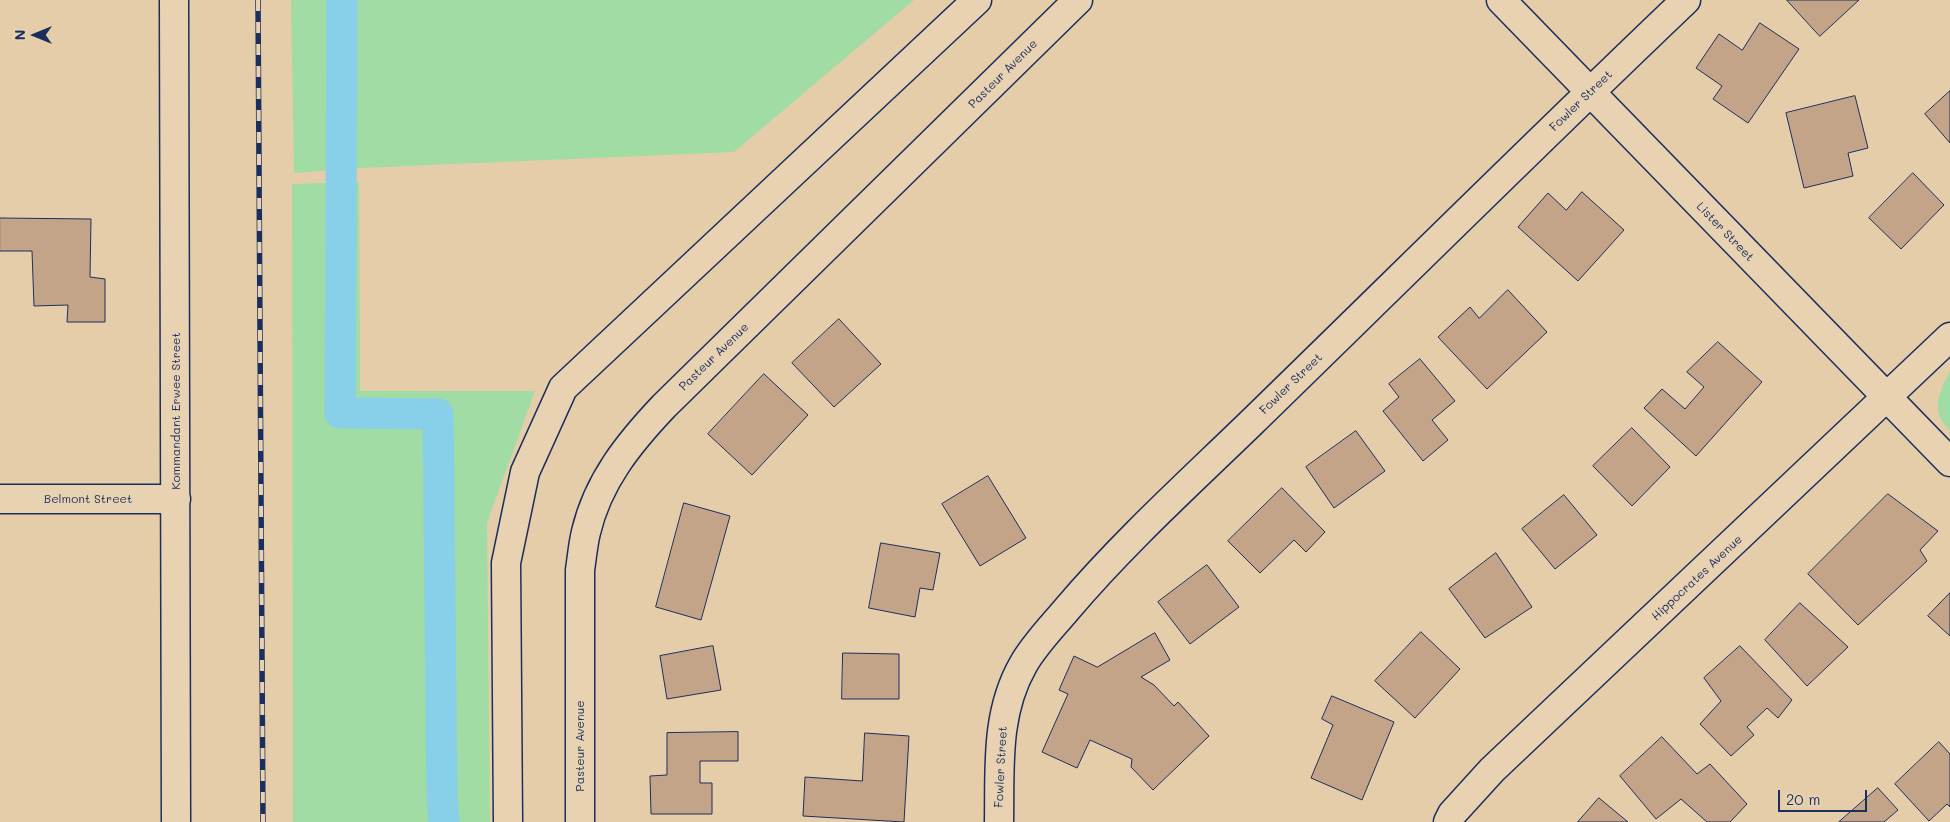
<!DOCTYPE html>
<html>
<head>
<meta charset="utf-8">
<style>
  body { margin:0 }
  #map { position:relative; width:1950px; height:822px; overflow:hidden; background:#e6cdaa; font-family:Mali,sans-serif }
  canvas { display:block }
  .north { position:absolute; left:10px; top:10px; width:50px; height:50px; -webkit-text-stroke:4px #e8d2b1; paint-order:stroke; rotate:270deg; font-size:14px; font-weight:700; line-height:20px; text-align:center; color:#1b2f5e }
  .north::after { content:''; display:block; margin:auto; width:18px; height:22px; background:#1b2f5e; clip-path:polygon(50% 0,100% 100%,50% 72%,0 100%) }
  .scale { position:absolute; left:1778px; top:790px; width:89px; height:22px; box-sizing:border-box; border:2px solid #1b2f5e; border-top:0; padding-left:6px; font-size:15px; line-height:18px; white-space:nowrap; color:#1b2f5e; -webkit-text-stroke:4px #e8d2b1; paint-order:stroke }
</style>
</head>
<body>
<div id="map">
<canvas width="1950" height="822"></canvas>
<div class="north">N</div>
<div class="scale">20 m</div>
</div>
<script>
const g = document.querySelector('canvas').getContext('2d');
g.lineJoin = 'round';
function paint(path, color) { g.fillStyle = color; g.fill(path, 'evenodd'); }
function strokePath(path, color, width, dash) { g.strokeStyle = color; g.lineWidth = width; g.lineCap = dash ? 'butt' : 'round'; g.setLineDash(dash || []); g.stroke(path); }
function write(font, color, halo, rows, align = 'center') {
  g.font = font + ' Mali,sans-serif'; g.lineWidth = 4; g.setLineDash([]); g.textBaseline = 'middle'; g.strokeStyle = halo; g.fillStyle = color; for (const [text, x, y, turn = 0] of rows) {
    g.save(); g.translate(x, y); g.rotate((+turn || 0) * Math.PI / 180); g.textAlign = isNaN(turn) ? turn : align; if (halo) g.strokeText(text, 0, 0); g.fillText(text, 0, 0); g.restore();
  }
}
const green = new Path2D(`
  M291,0H914L734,152L361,168L294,173Z
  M359,182L360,391H535L487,523L490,822H293L292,184Z
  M1950,371V431C1929,410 1939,393 1950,371Z`);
const canal = new Path2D(`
  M342,0L340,413L438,414L442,797L444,822`);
const building = new Path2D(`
  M1787,0H1859L1820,36Z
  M1760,23L1799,49L1748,123L1713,99L1722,86L1696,68L1719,34L1742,50Z
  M1950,91V143L1925,114Z
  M1855,96L1868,148L1848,153L1853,176L1804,188L1786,113Z
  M1913,173L1944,205L1901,249L1869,218Z
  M1582,192L1624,230L1578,281L1518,227L1548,193L1566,210Z
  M0,218L91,219L90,277L105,279V322H67L68,305L34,306L32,251H0Z
  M1508,290L1547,332L1487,389L1438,337L1470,307L1479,318Z
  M839,319L881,364L834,407L792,363Z
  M1718,342L1762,382L1696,456L1644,408L1662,389L1685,409L1704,387L1687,372Z
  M1420,359L1455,401L1432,420L1448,440L1423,461L1383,411L1399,397L1389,384Z
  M764,374L808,415L752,475L708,434Z
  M1632,428L1670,467L1632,506L1593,466Z
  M1356,431L1385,471L1334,508L1306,467Z
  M988,476L1026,538L980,566L942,504Z
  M1282,488L1325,532L1306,552L1294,540L1260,573L1228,541Z
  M1888,494L1938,531L1920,550L1927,561L1858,625L1808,574Z
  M1564,495L1597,535L1555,569L1522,529Z
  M684,503L730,516L701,620L656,607Z
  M881,543L940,553L933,590L920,588L915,617L869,608Z
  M1496,553L1532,607L1485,638L1449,589Z
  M1207,565L1239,607L1190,644L1158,602Z
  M1950,593V636L1928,616Z
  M1800,603L1848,647L1807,686L1765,640Z
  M1421,632L1460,669L1415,718L1375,681Z
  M1155,633L1170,660L1141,677L1154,685L1174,706L1178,702L1209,736L1153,790L1131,767L1132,759L1090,740L1077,768L1042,752L1068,694L1059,690L1074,656L1097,667Z
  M713,646L721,690L667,699L660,656Z
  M1740,646L1792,700L1778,718L1767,708L1747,727L1754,735L1731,756L1700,724L1721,701L1704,678Z
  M843,653L899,654V699H842Z
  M1332,696L1394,722L1362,800L1311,778L1333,725L1322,719Z
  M738,732V761H700V783H712V814H651L650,776L667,775V733Z
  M865,733L909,736L904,822L803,816L805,777L862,781Z
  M1662,737L1697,774L1710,764L1747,804L1730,822H1707L1681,799L1656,819L1620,776Z
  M1939,742L1950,754V807L1947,804L1929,821L1895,784Z
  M1878,788L1898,810L1884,822H1839Z
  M1599,798L1628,822H1578Z`);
const minor = new Path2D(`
  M174,0L176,822
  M1501,0L1950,462
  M0,499H176
  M508,822L506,563L525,472L563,388L977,0
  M580,822V570C582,557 583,544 586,532C598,481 629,443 664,406L1078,0
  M999,822C1000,769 995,714 1023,665C1034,645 1052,627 1067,609C1123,543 1188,484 1250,424C1395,283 1539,140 1686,0
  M1448,822L1452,814L1492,770L1950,337`);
const rail = new Path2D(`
  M258,0L263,822`);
const streetNames = [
  ["Pasteur Avenue",1003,74,-45],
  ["Fowler Street",1581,101,-44],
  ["Lister Street",1725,232,46],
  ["Pasteur Avenue",714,357,-44],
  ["Fowler Street",1291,384,-44],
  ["Kommandant Erwee Street",176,411,-90],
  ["Belmont Street",88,499],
  ["Hippocrates Avenue",1697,578,-43],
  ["Pasteur Avenue",580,746,-90],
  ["Fowler Street",1001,767,-87]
];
paint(green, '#a0dca3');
strokePath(canal, '#88cfe9', 31);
paint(building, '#c4a489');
strokePath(building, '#1b2f5e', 1);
strokePath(minor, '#1b2f5e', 31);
strokePath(minor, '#e8d2b1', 28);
strokePath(rail, '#1b2f5e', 5.5);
strokePath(rail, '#e8d2b1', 4, [11]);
write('12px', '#1b2f5e', '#e8d2b1', streetNames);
</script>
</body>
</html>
